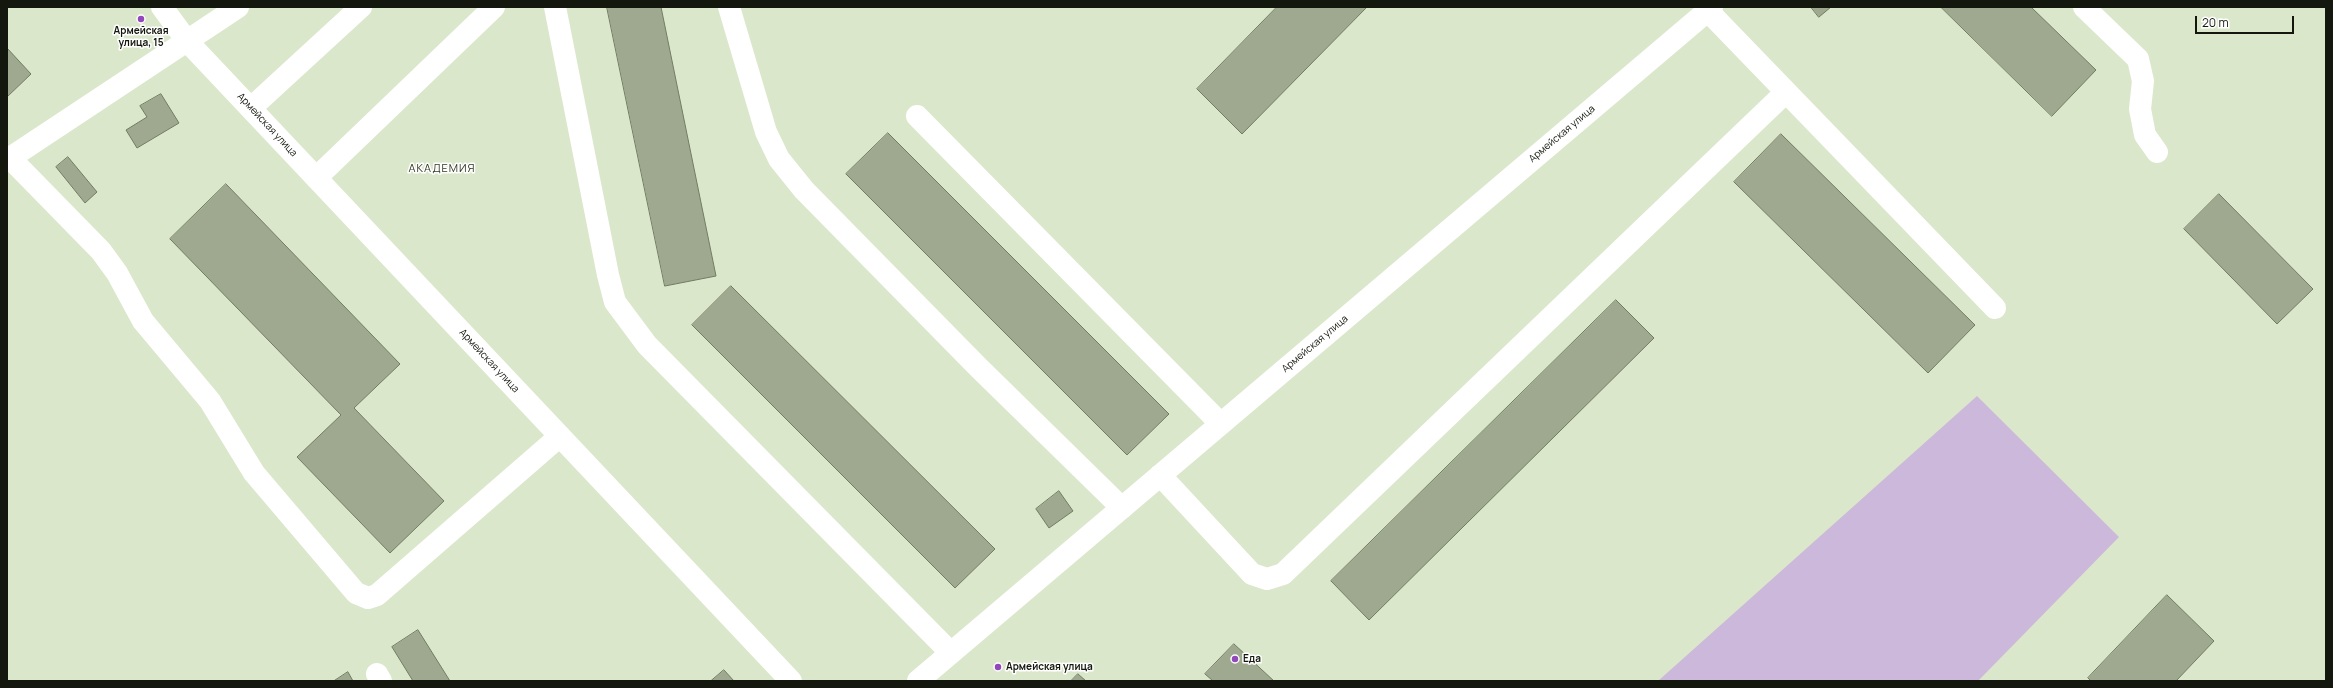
<!DOCTYPE html>
<html>
<head>
<meta charset="utf-8">
<style>
  body { margin:0 }
  #map { position:relative; width:2333px; height:688px; overflow:hidden; background:#dbe7cb; font-family:Manrope,sans-serif }
  canvas { display:block }
  .frame { position:absolute; inset:0; border:8px solid #13170d; pointer-events:none }
  .scale { position:absolute; left:2195px; top:16px; width:99px; height:18px; box-sizing:border-box; border:2px solid #13170d; border-top:0; padding-left:5px; font-size:12px; line-height:14px; white-space:nowrap; color:#13170d; -webkit-text-stroke:3px #fff; paint-order:stroke }
</style>
</head>
<body>
<div id="map">
<canvas width="2333" height="688"></canvas>
<div class="frame"></div>
<div class="scale">20 m</div>
</div>
<script>
const g = document.querySelector('canvas').getContext('2d');
g.lineJoin = 'round';
function paint(path, color) { g.fillStyle = color; g.fill(path, 'evenodd'); }
function strokePath(path, color, width, dash) { g.strokeStyle = color; g.lineWidth = width; g.lineCap = dash ? 'butt' : 'round'; g.setLineDash(dash || []); g.stroke(path); }
function write(font, color, halo, rows, align = 'center') {
  g.font = font + ' Manrope,sans-serif'; g.lineWidth = 3; g.setLineDash([]); g.textBaseline = 'middle'; g.strokeStyle = halo; g.fillStyle = color; for (const [text, x, y, turn = 0] of rows) {
    g.save(); g.translate(x, y); g.rotate((+turn || 0) * Math.PI / 180); g.textAlign = isNaN(turn) ? turn : align; if (halo) g.strokeText(text, 0, 0); g.fillText(text, 0, 0); g.restore();
  }
}
const green = new Path2D(`
  M1977,396L2119,537L1978,681H1658Z`);
const building = new Path2D(`
  M607,7H661L716,276L665,286Z
  M1277,7H1367L1242,134L1197,89Z
  M1811,7H1831L1819,17Z
  M1941,7H2031L2096,70L2052,116Z
  M7,48L31,74L7,97Z
  M161,94L179,123L137,148L126,130L147,117L140,106Z
  M888,133L1169,414L1127,455L846,174Z
  M1781,134L1975,325L1928,373L1734,182Z
  M68,157L97,192L85,203L56,167Z
  M226,184L400,364L354,408L444,501L390,553L297,457L341,415L170,239Z
  M2219,194L2313,289L2277,324L2184,229Z
  M731,286L995,549L955,588L692,325Z
  M1616,300L1654,338L1369,620L1331,581Z
  M1059,491L1073,511L1049,528L1036,509Z
  M2167,595L2214,641L2176,681H2091L2088,678Z
  M418,630L450,681H413L392,647Z
  M1234,644L1274,681H1213L1205,674Z
  M724,670L734,681H711Z
  M348,672L353,681H334Z
  M1078,674L1086,681H1071Z`);
const minor = new Path2D(`
  M162,7L187,41L791,681
  M555,7L608,275L615,302L647,345L951,653
  M729,7L766,132L779,159L804,190L978,367L1122,508
  M2084,7L2138,59L2143,81L2140,109L2145,135L2157,152
  M1708,11L1995,308
  M251,108L361,7
  M917,116L1221,424
  M10,158L101,251L117,273L143,321L210,401L254,473L356,593L368,598L377,595L560,436
  M7,160L238,7
  M316,178L494,7
  M1160,475L1252,574L1267,579L1283,574L1786,92
  M377,674L381,681
  M918,681L1712,7`);
const markers = [
  [141,19,4,"#9248ba"],
  [1235,659,4,"#9248ba"],
  [998,667,4,"#9248ba"]
];
const poiNames = [
  ["Армейская",141,31,"center"],
  ["улица, 15",141,43,"center"],
  ["Еда",1243,659],
  ["Армейская улица",1006,667]
];
const streetNames = [
  ["Армейская улица",267,125,47],
  ["Армейская улица",1562,134,-40],
  ["Армейская улица",1315,344,-40],
  ["Армейская улица",489,361,47]
];
const neighbourhoodNames = [
  ["АКАДЕМИЯ",442,169]
];
paint(green, '#ccb8da');
paint(building, '#9fa98f');
strokePath(building, '#727c63', 1);
strokePath(minor, '#fff', 22);
for (const [x, y, r, color] of markers) { const dot = new Path2D(); dot.arc(x, y, r, 0, 2 * Math.PI); g.fillStyle = color; g.fill(dot); strokePath(dot, '#fff', 1.5); }
write('bold 10px', '#13170d', '#fff', poiNames, 'left');
write('10px', '#13170d', '#fff', streetNames);
g.letterSpacing = '1px';
write('11px', '#303822', '#fff', neighbourhoodNames);
g.letterSpacing = '0px';
</script>
</body>
</html>
